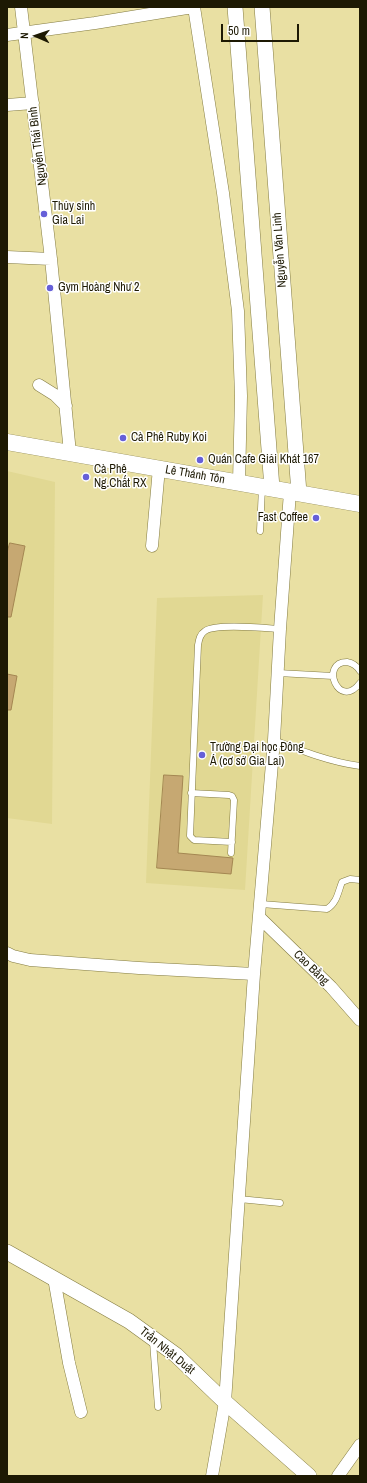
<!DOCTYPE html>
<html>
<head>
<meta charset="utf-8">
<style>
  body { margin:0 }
  #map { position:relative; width:367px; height:1483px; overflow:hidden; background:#e9e0a3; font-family:"Archivo Narrow",sans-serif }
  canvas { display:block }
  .frame { position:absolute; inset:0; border:8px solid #1d1903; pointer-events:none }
  .north { position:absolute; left:16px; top:16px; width:40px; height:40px; -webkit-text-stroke:3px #fff; paint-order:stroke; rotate:272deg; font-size:11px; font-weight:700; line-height:16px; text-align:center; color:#1d1903 }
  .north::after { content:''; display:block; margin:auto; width:14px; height:18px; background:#1d1903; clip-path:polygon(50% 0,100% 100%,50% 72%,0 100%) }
  .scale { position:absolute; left:221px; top:24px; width:78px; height:18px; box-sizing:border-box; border:2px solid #1d1903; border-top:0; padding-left:5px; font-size:12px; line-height:14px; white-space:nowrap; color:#1d1903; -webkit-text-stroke:3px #fff; paint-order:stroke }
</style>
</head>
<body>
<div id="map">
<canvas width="367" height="1483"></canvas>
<div class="frame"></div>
<div class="north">N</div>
<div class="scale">50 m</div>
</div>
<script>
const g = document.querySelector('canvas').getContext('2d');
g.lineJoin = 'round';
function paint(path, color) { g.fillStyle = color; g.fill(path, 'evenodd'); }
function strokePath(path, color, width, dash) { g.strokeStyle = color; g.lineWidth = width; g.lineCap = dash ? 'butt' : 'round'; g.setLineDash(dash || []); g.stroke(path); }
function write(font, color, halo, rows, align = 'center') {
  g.font = font + ' "Archivo Narrow",sans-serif'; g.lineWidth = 3; g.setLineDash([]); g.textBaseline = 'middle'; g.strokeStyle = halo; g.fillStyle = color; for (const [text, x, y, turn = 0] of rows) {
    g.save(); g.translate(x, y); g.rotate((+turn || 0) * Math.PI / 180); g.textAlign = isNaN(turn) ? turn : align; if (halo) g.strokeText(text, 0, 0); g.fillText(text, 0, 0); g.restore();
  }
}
const built = new Path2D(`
  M7,471L55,482L52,824L7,818Z
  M263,595L245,890L146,883L157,598Z`);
const building = new Path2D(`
  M10,543L25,546L11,617H7V553Z
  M7,674L17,676L11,710H7Z
  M164,775L183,776L178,853L233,858L231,874L157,868Z`);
const service = new Path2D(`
  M260,531L262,487
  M360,671C357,666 353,663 347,662C319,662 339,711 360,683
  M278,673L333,676
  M274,740C302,751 330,762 360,766
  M191,793L229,795L232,796L234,800L231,853
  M232,842L194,840L190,836L198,645C199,639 200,634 205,631C216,623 264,628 280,629
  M261,904L327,909C337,903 338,892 342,882L350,879L360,880
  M239,1199L280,1203
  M153,1342L158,1407`);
const minor = new Path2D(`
  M21,7L51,259L70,453
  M194,7L223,193L238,311L241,396L239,482
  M7,35L95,23L193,7
  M7,105L33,103
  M7,257L51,259
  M39,385L55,395L66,406
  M152,546L159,468
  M260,918L331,987L360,1020
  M7,953L13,956L30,960L139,968L254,974
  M54,1278L69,1363L81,1412
  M212,1476L225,1402L254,974L274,740L280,629L290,492
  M338,1476L360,1445`);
const tertiary = new Path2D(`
  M235,7L272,488
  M262,7L299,493
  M7,1252L129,1321L176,1355L225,1402L309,1476`);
const secondary = new Path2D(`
  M7,442L360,504`);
const markers = [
  [44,214,4,"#665fd8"],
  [50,288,4,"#665fd8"],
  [123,438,4,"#665fd8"],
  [200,460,4,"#665fd8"],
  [86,477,4,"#665fd8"],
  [316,518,4,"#665fd8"],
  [202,755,4,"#665fd8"]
];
const streetNames = [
  ["Nguyễn Thái Bình",38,146,-97],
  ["Nguyễn Văn Linh",280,250,-94],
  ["Lê Thánh Tôn",195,475,10],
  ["Cao Bằng",311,968,44],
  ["Trần Nhật Duật",167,1351,39]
];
const poiNames = [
  ["Thủy sinh",52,207],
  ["Gia Lai",52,221],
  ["Gym Hoàng Như 2",58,288],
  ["Cà Phê Ruby Koi",131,438],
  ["Quán Cafe Giải Khát 167",208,460],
  ["Cà Phê",94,470],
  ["Ng.Chất RX",94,484],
  ["Fast Coffee",308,518,"right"],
  ["Trường Đại học Đông",210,748],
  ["Á (cơ sở Gia Lai)",210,762]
];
paint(built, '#e1d893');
paint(building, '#c6a872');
strokePath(building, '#a48752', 1);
strokePath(service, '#837b41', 7);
strokePath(minor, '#837b41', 13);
strokePath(tertiary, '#837b41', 16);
strokePath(secondary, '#837b41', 17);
strokePath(service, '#fff', 6);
strokePath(minor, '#fff', 12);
strokePath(tertiary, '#fff', 15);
strokePath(secondary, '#fff', 16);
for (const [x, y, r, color] of markers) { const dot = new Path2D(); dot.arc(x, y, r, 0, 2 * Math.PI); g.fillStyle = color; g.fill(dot); strokePath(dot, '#fff', 1.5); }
write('12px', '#1d1903', '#fff', streetNames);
write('12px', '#1d1903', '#fff', poiNames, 'left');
</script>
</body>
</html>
